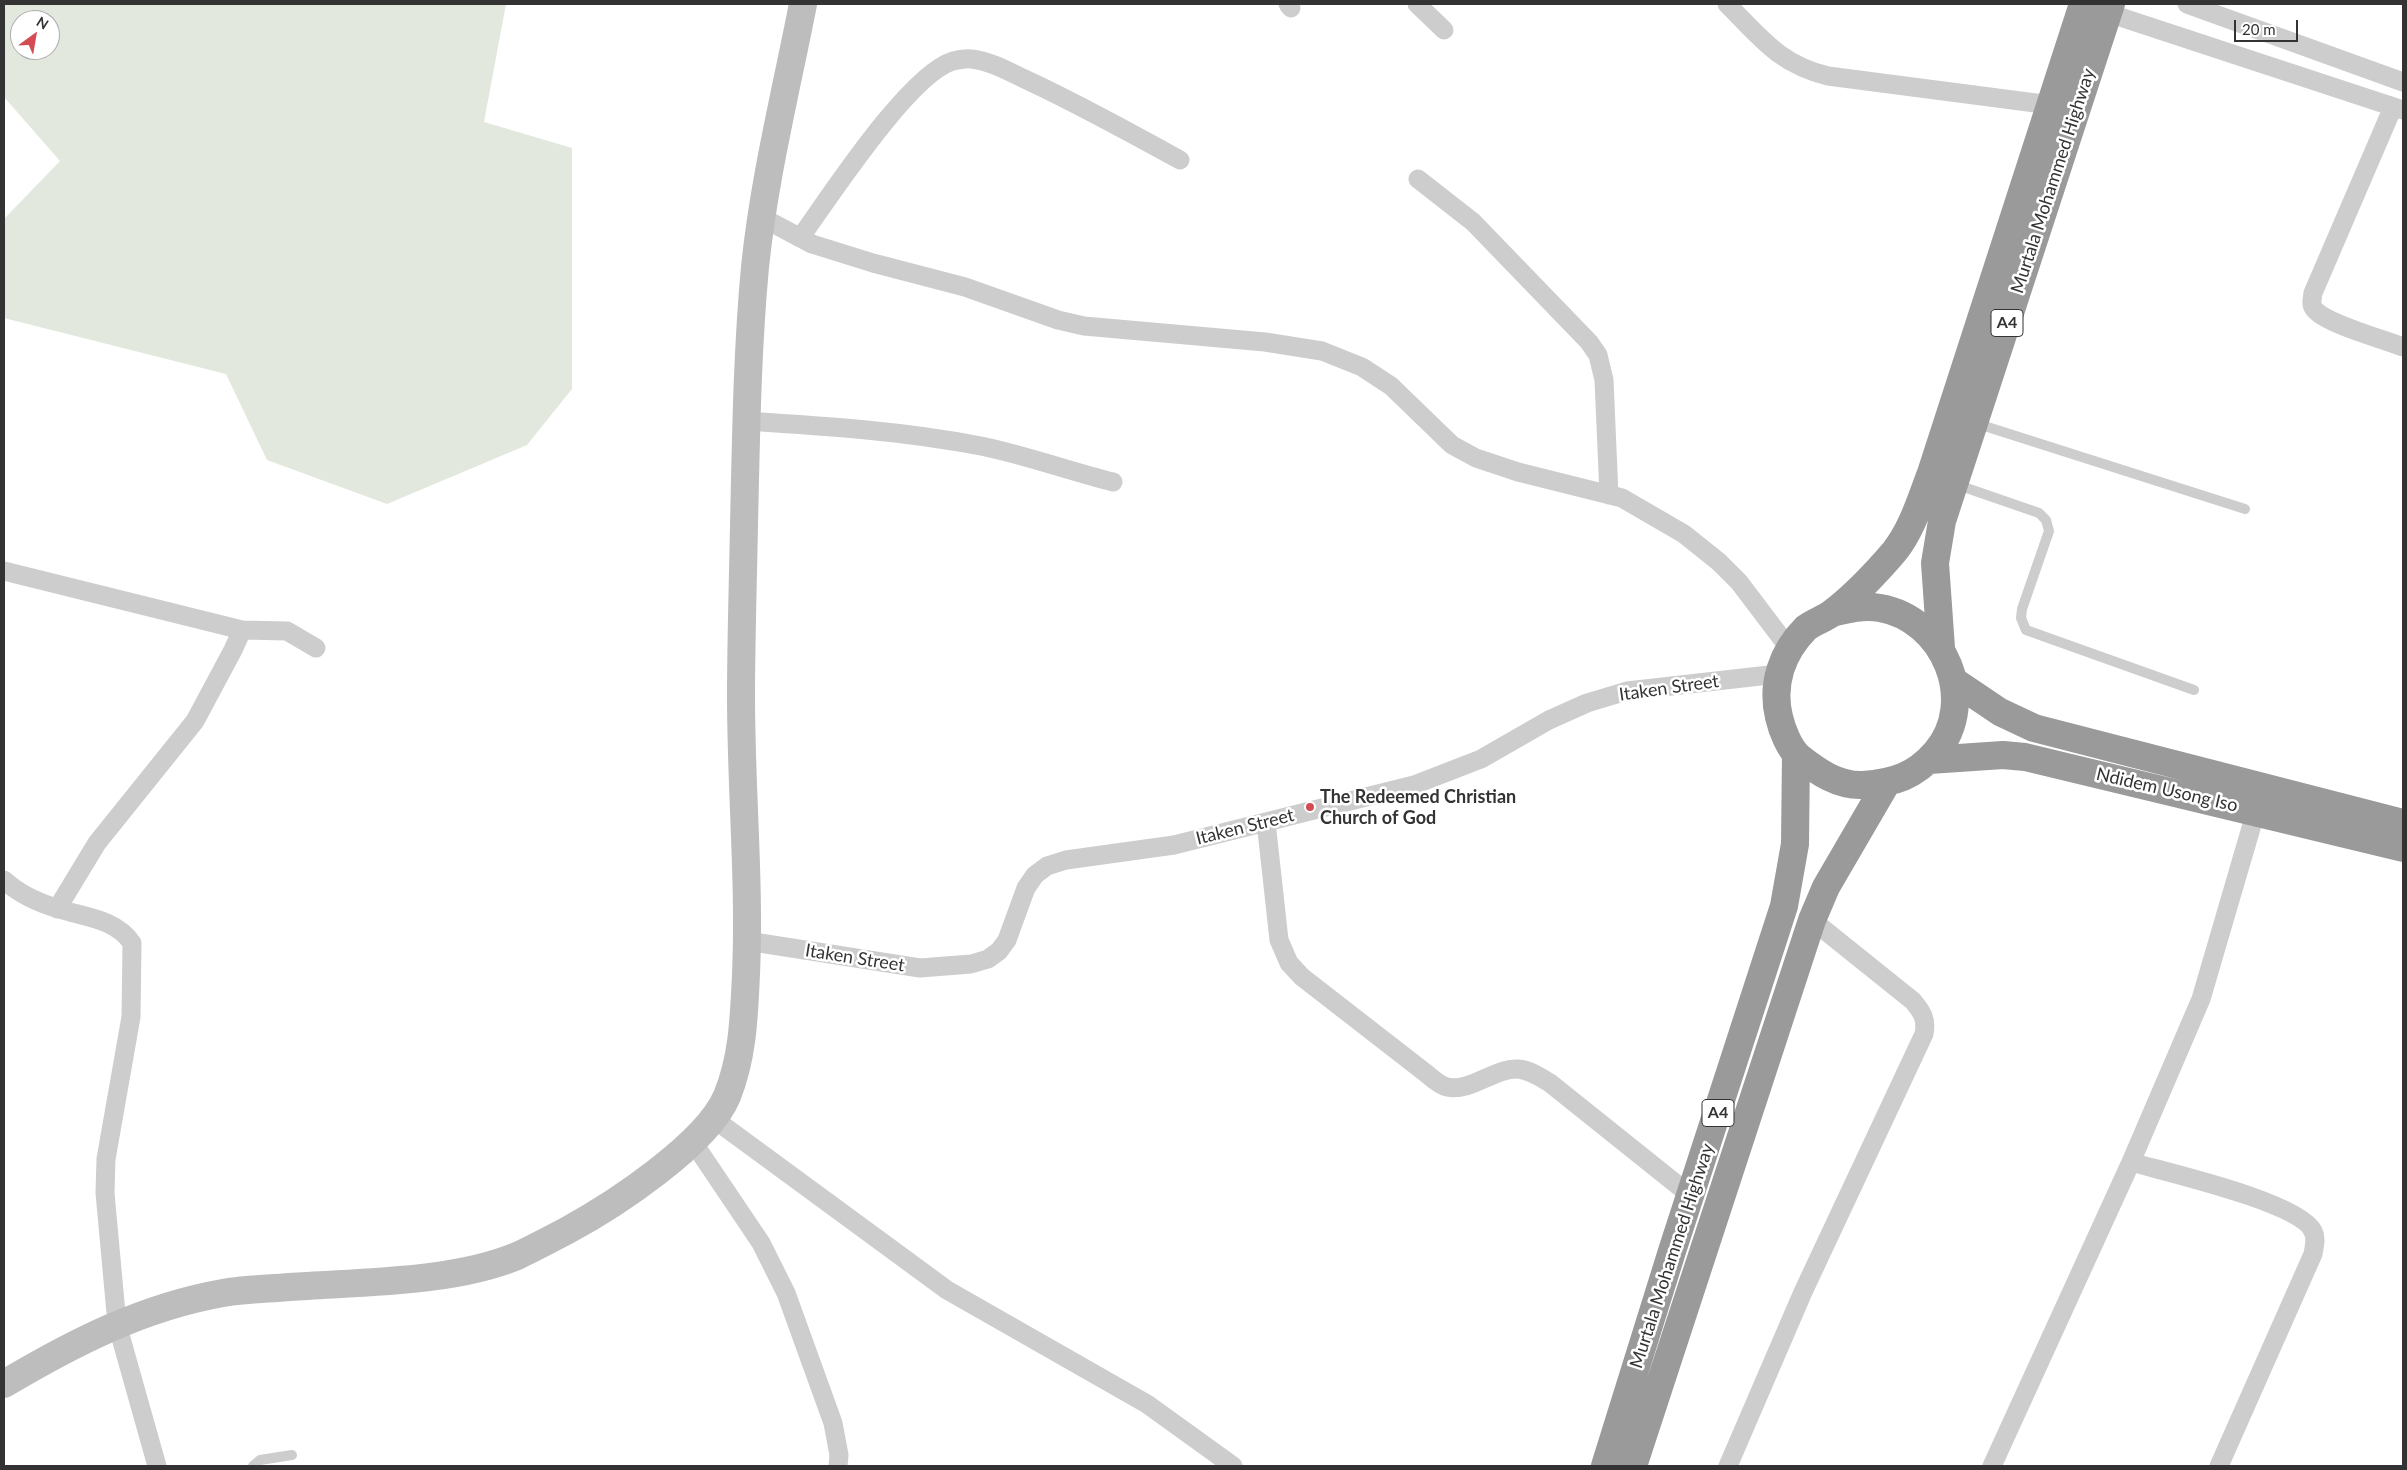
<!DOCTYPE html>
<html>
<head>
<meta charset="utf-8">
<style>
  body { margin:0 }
  #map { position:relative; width:2407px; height:1470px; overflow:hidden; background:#fff; font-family:Lato,sans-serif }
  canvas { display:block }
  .frame { position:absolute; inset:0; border:5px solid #333; pointer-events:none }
  .north { position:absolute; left:10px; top:10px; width:50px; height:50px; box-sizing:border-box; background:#fff; border:1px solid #adadad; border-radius:50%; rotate:32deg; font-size:14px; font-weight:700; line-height:20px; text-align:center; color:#333 }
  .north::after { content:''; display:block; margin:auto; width:18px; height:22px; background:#d34b53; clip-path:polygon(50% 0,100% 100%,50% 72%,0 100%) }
  .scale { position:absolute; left:2234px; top:20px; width:64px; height:22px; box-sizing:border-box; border:2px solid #333; border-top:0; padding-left:6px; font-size:15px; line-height:18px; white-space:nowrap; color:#333; -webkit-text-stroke:4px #fff; paint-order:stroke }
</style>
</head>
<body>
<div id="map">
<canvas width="2407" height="1470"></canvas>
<div class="frame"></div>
<div class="north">N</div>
<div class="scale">20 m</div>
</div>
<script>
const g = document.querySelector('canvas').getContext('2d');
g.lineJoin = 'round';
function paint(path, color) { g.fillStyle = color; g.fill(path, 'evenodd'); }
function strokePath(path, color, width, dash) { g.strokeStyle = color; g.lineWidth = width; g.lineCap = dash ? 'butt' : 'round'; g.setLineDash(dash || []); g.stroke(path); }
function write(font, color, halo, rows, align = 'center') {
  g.font = font + ' Lato,sans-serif'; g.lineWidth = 5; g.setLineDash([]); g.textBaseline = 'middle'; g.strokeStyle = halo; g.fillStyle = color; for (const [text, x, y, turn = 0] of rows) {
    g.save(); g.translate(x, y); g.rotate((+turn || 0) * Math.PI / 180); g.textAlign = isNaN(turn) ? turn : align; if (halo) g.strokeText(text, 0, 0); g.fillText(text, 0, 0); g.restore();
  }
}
const green = new Path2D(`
  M4,4H506L484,122L572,148V389L527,445L387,504L267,460L226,374L4,318V219L60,161L4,97ZM20,20H50V50H20Z`);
const lane = new Path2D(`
  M1975,423L2245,509
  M1955,484L2039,513L2046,520L2049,531L2022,609L2021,618L2026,630L2194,690
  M253,1466L260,1460L292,1455`);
const street = new Path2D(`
  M1288,4L1291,8
  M1417,4L1444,30
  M1727,4C1761,38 1779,64 1828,76L2051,105
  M2187,4L2403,82
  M2108,13L2403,110
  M2393,107L2313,293C2312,300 2310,306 2316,311C2330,325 2383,339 2403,347
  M1418,179L1473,222L1589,342L1598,355L1604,380L1609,495
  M763,218L812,244L873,263L965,287L1058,320L1084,326L1265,342L1322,351L1362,367L1391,386L1452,445L1476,458L1518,472L1622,498L1684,534L1719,562L1739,582L1789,648
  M800,238C829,198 909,74 953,61C958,60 966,58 971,59C992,61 1013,74 1031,82C1082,106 1131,133 1180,160
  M746,421C825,426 903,431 981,446C1025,455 1069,471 1113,482
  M4,571L242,630L287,631L316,648
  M1266,822L1279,940L1289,963L1302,977L1427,1074C1433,1079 1439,1085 1447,1087C1471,1092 1494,1068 1518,1069C1530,1070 1540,1077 1550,1083L1690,1195
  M4,880C19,894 39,903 59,909C85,917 116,919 132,943L131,1017L106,1159L105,1193L117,1324L157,1466
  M57,909L97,843L195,721L233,650L242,630
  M747,941L920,968L971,964L988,959L999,951L1007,940L1026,888L1035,875L1047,866L1066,860L1174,845L1414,785L1481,759L1549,720L1587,703L1627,691L1778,674
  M714,1119L947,1290L1147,1404L1233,1466
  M693,1142L761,1243L786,1293L833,1423L839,1455L838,1466
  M2131,1162C2165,1172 2299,1202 2313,1231C2317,1239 2314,1247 2313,1254L2219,1466
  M1728,1466L1803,1292L1924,1034C1927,1019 1922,1012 1913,1001L1812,920
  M1992,1466L2131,1162L2201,999L2256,811`);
const secondary = new Path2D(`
  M4,1384C73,1343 143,1307 223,1293C245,1289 268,1289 290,1287C359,1282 452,1283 517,1256C534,1248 551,1239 568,1230C614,1205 707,1144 727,1096C743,1057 744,1016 746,974C750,882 741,790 741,697C741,640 743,582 744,525C746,439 747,353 755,267C764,179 786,91 803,4`);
const highway = new Path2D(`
  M1832,613C1848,609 1864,605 1880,608C1944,619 1979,701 1936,752C1915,776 1894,783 1863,785C1838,786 1818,772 1799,757C1789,748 1782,730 1779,717C1771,684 1782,652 1806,628C1814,622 1824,619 1832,613C1854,596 1876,573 1894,552C1912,530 1921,499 1931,473L2083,4
  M1941,648L1935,563L1942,521L2111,4
  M1954,681L2000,712L2034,728L2403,823
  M1929,760L2003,755L2025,757L2403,848
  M1605,1466L1673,1248L1784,906L1795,844L1796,754
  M1633,1466L1812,920L1826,887L1886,784`);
const markers = [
  [1310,807,5,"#d34b53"]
];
const shields = [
  [2007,323,32],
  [1718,1113,32]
];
const shieldNames = [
  ["A4",2007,323],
  ["A4",1718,1113]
];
const streetNames = [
  ["Murtala Mohammed Highway",2053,181,-72],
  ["Itaken Street",1669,688,-8],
  ["Ndidem Usong Iso",2167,790,13],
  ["Itaken Street",1245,827,-14],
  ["Itaken Street",855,958,9],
  ["Murtala Mohammed Highway",1672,1256,-72]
];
const poiNames = [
  ["The Redeemed Christian",1320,797],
  ["Church of God",1320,818]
];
paint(green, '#e2e8dd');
strokePath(lane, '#cdcdcd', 10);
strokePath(street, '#cdcdcd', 19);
strokePath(secondary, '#bdbdbd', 28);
strokePath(highway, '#9a9a9a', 28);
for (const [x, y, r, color] of markers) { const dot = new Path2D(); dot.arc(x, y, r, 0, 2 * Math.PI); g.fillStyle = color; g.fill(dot); strokePath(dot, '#fff', 2); }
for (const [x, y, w] of shields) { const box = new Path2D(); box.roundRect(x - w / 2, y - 13.5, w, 27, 4); g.fillStyle = '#fff'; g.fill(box); strokePath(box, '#333', 1); }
write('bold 16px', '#333', null, shieldNames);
write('18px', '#333', '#fff', streetNames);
write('bold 18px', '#333', '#fff', poiNames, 'left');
</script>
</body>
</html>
